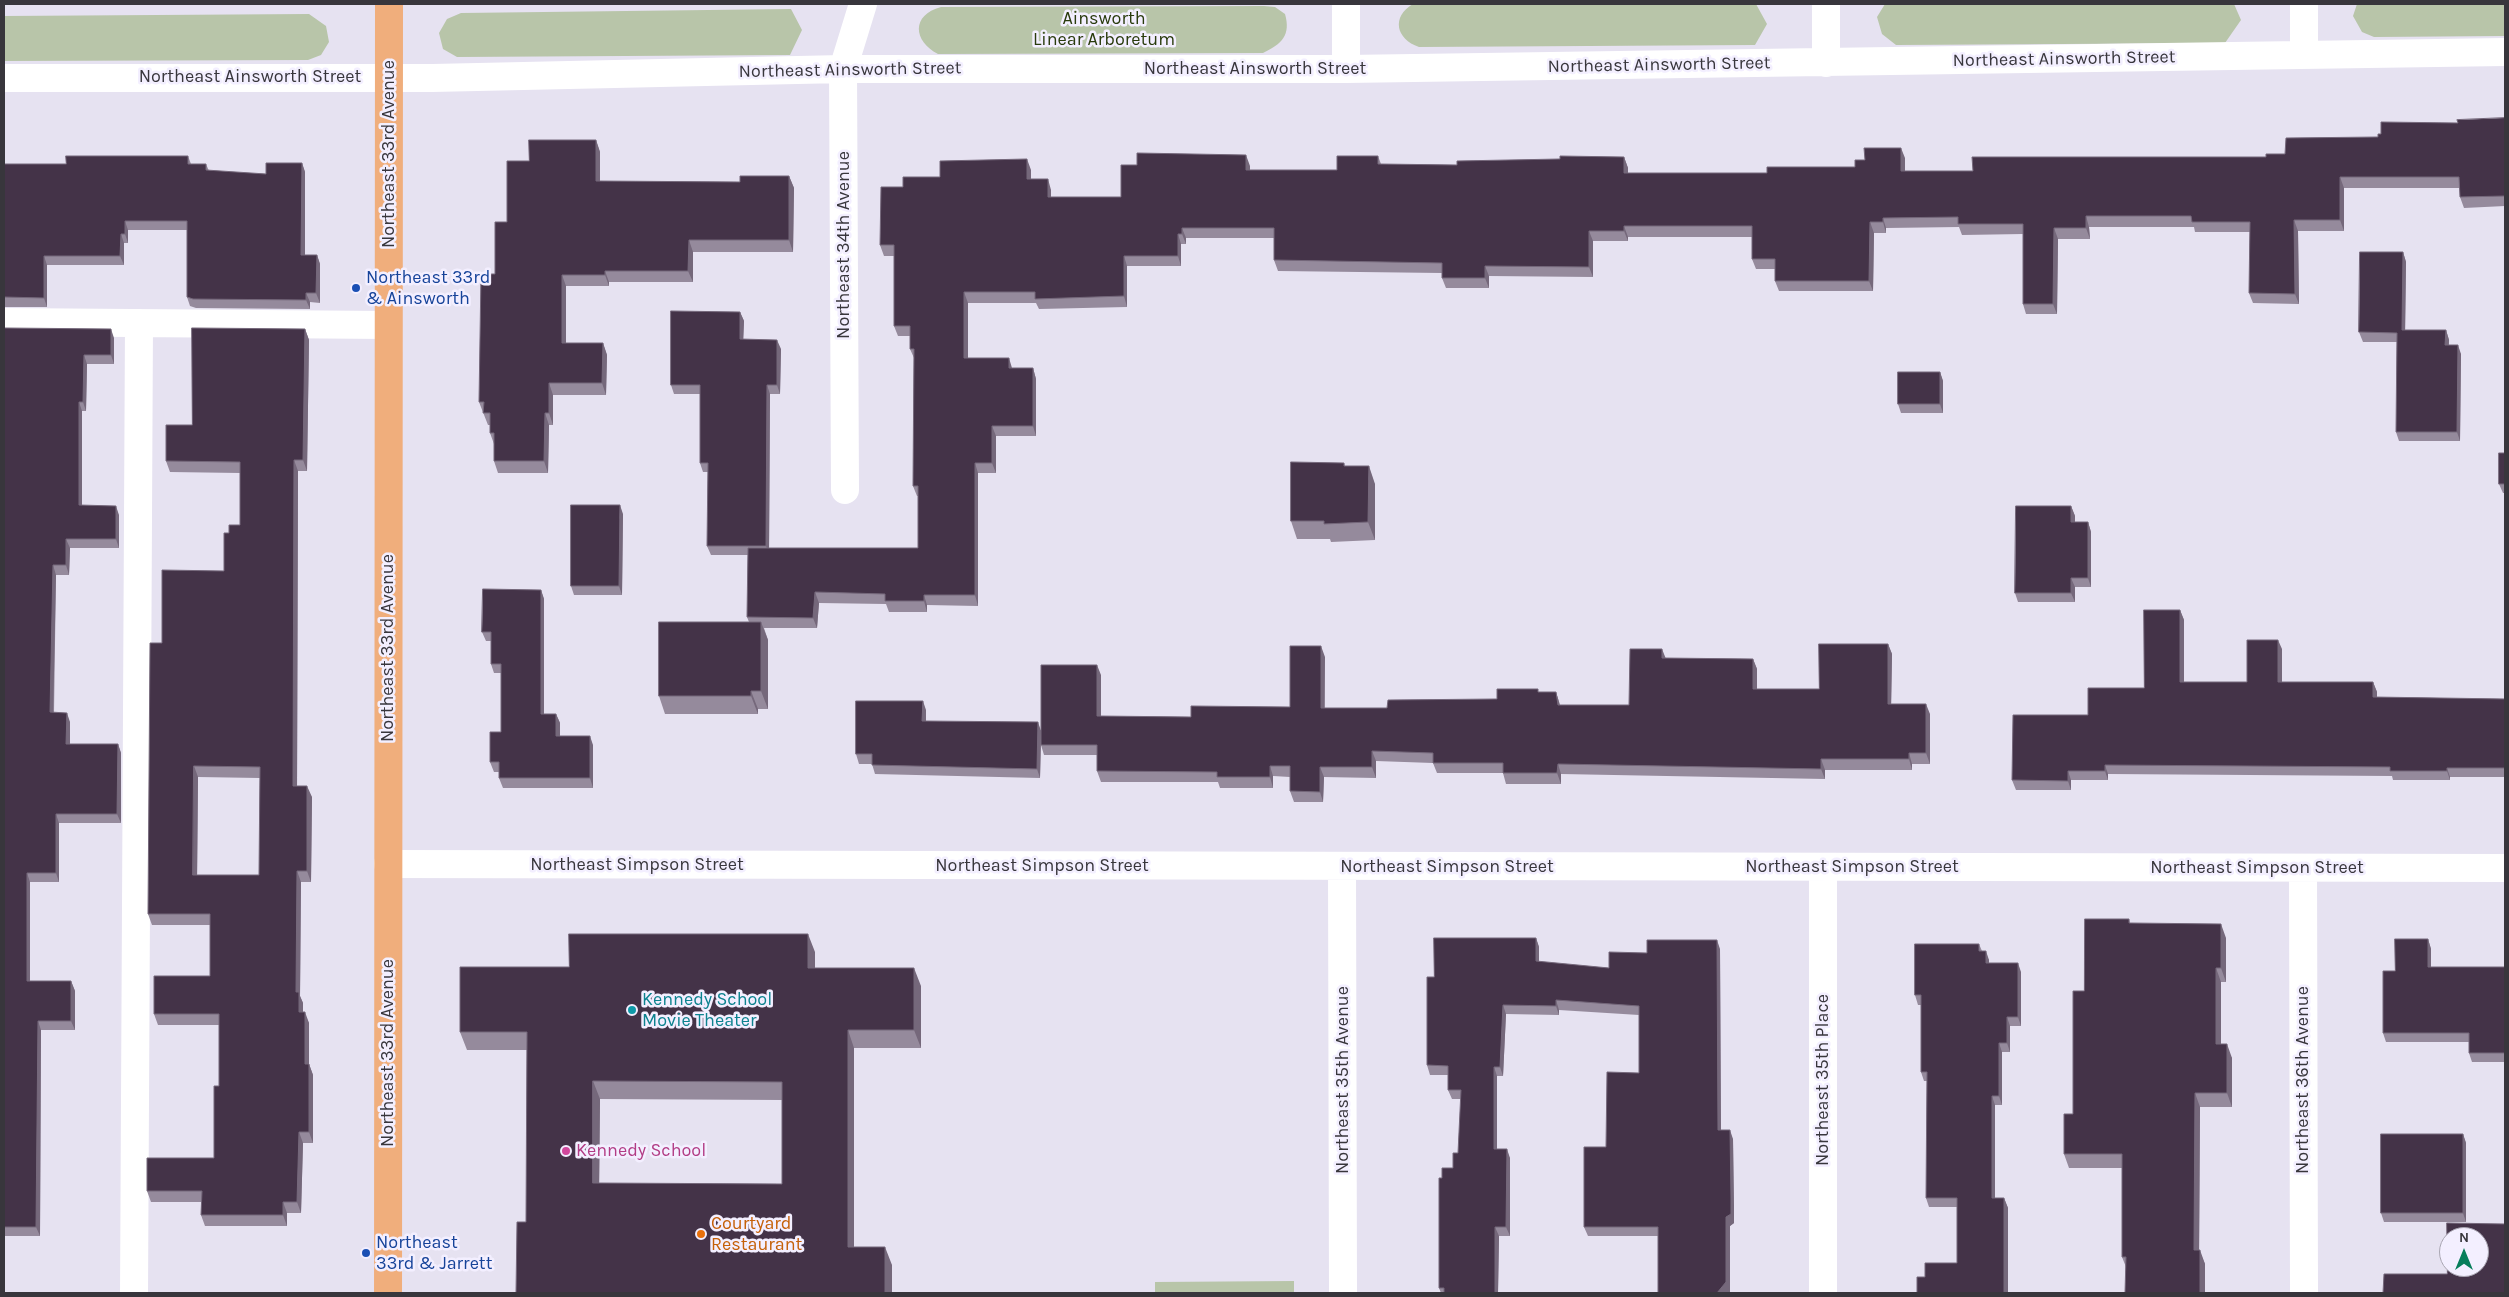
<!DOCTYPE html>
<html>
<head>
<meta charset="utf-8">
<style>
  body { margin:0 }
  #map { position:relative; width:2509px; height:1297px; overflow:hidden; background:#e6e2f1; font-family:Karla,sans-serif }
  canvas { display:block }
  .frame { position:absolute; inset:0; border:5px solid #38363c; pointer-events:none }
  .north { position:absolute; left:2439px; top:1227px; width:50px; height:50px; box-sizing:border-box; background:#f3efff; border:1px solid #a8a5b1; border-radius:50%; rotate:0deg; font-size:14px; font-weight:700; line-height:20px; text-align:center; color:#38363c }
  .north::after { content:''; display:block; margin:auto; width:18px; height:22px; background:#077e5b; clip-path:polygon(50% 0,100% 100%,50% 72%,0 100%) }
</style>
</head>
<body>
<div id="map">
<canvas width="2509" height="1297"></canvas>
<div class="frame"></div>
<div class="north">N</div>
</div>
<script>
const g = document.querySelector('canvas').getContext('2d');
g.lineJoin = 'round';
function paint(path, color) { g.fillStyle = color; g.fill(path, 'evenodd'); }
function strokePath(path, color, width, dash) { g.strokeStyle = color; g.lineWidth = width; g.lineCap = dash ? 'butt' : 'round'; g.setLineDash(dash || []); g.stroke(path); }
function write(font, color, halo, rows, align = 'center') {
  g.font = font + ' Karla,sans-serif'; g.lineWidth = 5; g.setLineDash([]); g.textBaseline = 'middle'; g.strokeStyle = halo; g.fillStyle = color; for (const [text, x, y, turn = 0] of rows) {
    g.save(); g.translate(x, y); g.rotate((+turn || 0) * Math.PI / 180); g.textAlign = isNaN(turn) ? turn : align; if (halo) g.strokeText(text, 0, 0); g.fillText(text, 0, 0); g.restore();
  }
}
const green = new Path2D(`
  M1413,4H1756L1767,24L1755,45L1419,47C1396,39 1391,17 1413,4Z
  M1885,4H2234L2241,20L2225,43L1896,45L1882,34L1877,17Z
  M2357,4H2505V36L2374,37L2362,32L2353,16Z
  M1264,6L1275,7L1285,14C1291,35 1282,44 1263,53L938,54C913,41 911,15 941,7Z
  M791,9L802,30L790,55L457,57L443,49L439,33L447,19L461,13Z
  M309,14L326,26L329,42L321,55L308,60L4,61V16Z
  M1294,1281V1293H1155V1282Z`);
const minor = new Path2D(`
  M1346,4V69
  M1826,4V63
  M2304,4V55
  M4,78H432L843,69H1346L2505,52
  M4,322L388,325
  M845,490L843,69L863,4
  M388,864L2505,868
  M1342,867L1343,1293
  M1823,867V1293
  M2303,868L2304,1293
  M134,1293L139,323`);
const major = new Path2D(`
  M388,1293L389,4`);
const wall = new Path2D(`
  M2505,118V206L2464,208L2460,197V188H2344V231H2298L2299,304L2253,303L2249,293L2250,232H2195L2194,227H2089L2090,239H2058L2057,314H2026L2023,304V234L1962,235L1959,227L1886,228V233H1874L1873,291H1779L1775,281V269H1756L1752,259V237H1628V241H1593V277L1489,276V288H1446L1442,278V273L1278,271L1274,260V238H1186V244H1181V266H1127V307L1039,309L1036,303H968V358L1012,368H1033L1036,379V436H996V473H978V606L927,605V612H889L886,604L819,603L817,628H764L768,640V709H758V714H665L659,696L749,622L747,617L748,555H711L707,546L708,472H703L700,463V394H674L671,385L740,312L744,321L743,339L781,349L780,394H770L769,548H918V496H917L913,486L914,358L910,349V336H898L894,326V256H884L880,245L903,187L940,177L1031,170V179L1051,190V197H1121L1250,166V170H1337L1378,156L1381,164L1457,165L1560,159L1624,157L1628,168V173H1767L1855,167L1905,158V171H1973L2266,157L2285,154L2378,137L2381,134L2458,123Z
  M596,140L600,152V181L740,182L789,176L794,188L793,252H693V282H609V286H566V343H603L607,355L606,395H553V425H549L548,473H498L494,461V444L490,433V425H488L479,402L495,274L529,161Z
  M188,156L191,164H206L209,171L266,174L302,163L305,172V255H317L320,264V303L310,302V309L196,308L190,306L187,297V230H128V243H124V265H47V307H4V164H66Z
  M2403,252L2406,262L2405,330H2446L2449,340V345L2461,354L2460,441H2399L2396,432L2397,342H2363L2359,332Z
  M4,328L114,338V364H87L86,411H82V505L119,515V548H70L69,575H56L54,713L70,722V744H118L121,753V823H59V882H30V981H71L75,991V1030H41L40,1236H4Z
  M305,329L309,340L307,471H298L297,786L312,797L311,882H301L300,996L303,1003V1012L309,1023V1064L313,1075V1143H303L301,1213H287V1226H205L201,1215V1202H151L147,1191L214,1158L219,1086V1025H158L154,1014L210,976V925H152L148,914L162,643L224,571L229,533L240,525V473L170,472L166,461L192,425ZM198,777L260,778L259,875H197Z
  M1940,372L1943,381V413H1901L1898,404Z
  M2505,453V493H2503L2499,484Z
  M1344,463L1345,466L1375,484V540L1331,542L1330,539H1297L1291,521Z
  M2071,506L2075,516V522H2088L2091,532V587H2075V602H2018L2015,593Z
  M623,514L622,595H574L571,586Z
  M541,590L544,599V714H556L560,723V736L593,745V788H503L499,778V772H494L490,762L501,732V673H494L491,664V641H486L482,632Z
  M2180,610L2184,620V682H2247L2282,649V682H2373L2377,692V697L2505,699V777H2450V780H2393L2392,776L2108,774V780H2071V790H2016L2012,780L2088,715L2144,688Z
  M1888,644L1892,654L1891,704L1930,714V764H1912V770H1825V779L1561,774V784H1506L1503,773H1437L1433,763L1376,761V778L1324,777L1323,802H1294L1290,791V777L1273,776V788H1220L1218,782H1101L1097,771V755H1044L1041,745L1040,778L875,774L872,764H859L856,754L926,710V721L1041,730L1101,675V716L1191,717L1290,707L1325,657V708H1387L1497,699L1539,692H1556L1560,705H1629L1665,658L1753,659L1757,669V689H1819Z
  M2129,919L2130,923L2226,938V982H2221V1044L2232,1058V1107H2200L2199,1250L2205,1264V1293H2125L2126,1267L2122,1257V1168H2069L2064,1154L2073,1114L2084,991Z
  M1536,938L1539,947V962L1609,968L1647,953L1720,949L1721,1130L1733,1139L1734,1223L1730,1226V1292L1658,1236H1588L1584,1227L1606,1147L1639,1073V1015L1559,1010V1015L1506,1014L1503,1076H1497V1149L1510,1158V1236H1499L1498,1293H1441L1439,1288L1442,1178L1453,1168L1458,1153L1461,1099H1452L1448,1090V1075H1430L1427,1065L1434,977Z
  M2428,939L2431,949V967H2505V1062H2472L2469,1053V1042H2386L2383,1033L2395,971Z
  M1979,944L1982,951L1989,960V963L2021,972V1026H2010V1052H2002V1105H1995V1198H2004L2008,1208V1293L1925,1277L1957,1263V1207H1929L1926,1198L1927,1081H1924L1921,1072V1005H1918L1915,995Z
  M815,952V968L921,986V1048H854V1247L892,1265V1293L526,1222L527,1050H467L460,1032L569,967ZM600,1099L782,1100V1184L599,1183Z
  M2463,1134L2466,1143V1222H2384L2381,1213Z`);
const shadedWall = new Path2D(`
  M596,140L600,152V193L596,181Z
  M1901,148L1905,158V181L1901,171Z
  M1246,155L1250,166V180L1246,170Z
  M1624,157L1628,168V183L1624,173Z
  M1027,159L1031,170V190L1027,179Z
  M302,163L305,172V264L301,255Z
  M789,176L794,188L793,252L789,240Z
  M2340,177L2344,188V231L2340,220Z
  M1048,179L1051,190V208L1048,197Z
  M2086,216L2089,227L2090,239L2086,228Z
  M1883,218L1886,228V233L1883,222Z
  M2294,220L2298,231L2299,304L2295,294Z
  M125,221L128,230V243L125,234Z
  M1870,222L1874,233L1873,291L1869,281Z
  M1624,226L1628,237V241L1624,231Z
  M1182,228L1186,238V244L1182,234Z
  M2054,228L2058,239L2057,314L2053,304Z
  M1589,231L1593,241V277L1589,267Z
  M121,234L124,243V265L120,256Z
  M1178,234L1181,244V266L1178,256Z
  M689,240L693,252V282L688,271Z
  M2403,252L2406,262L2405,339L2402,330Z
  M317,255L320,264V303L316,293Z
  M44,256L47,265V307L44,298Z
  M1124,256L1127,266V307L1124,296Z
  M1485,266L1489,276V288L1485,278Z
  M605,271L609,282V286L605,275Z
  M562,275L566,286V355L562,343Z
  M964,292L968,303V368L964,358Z
  M306,293L310,302V309L306,300Z
  M740,312L744,321L743,348L740,339Z
  M111,329L114,338V364L111,355Z
  M305,329L309,340L307,471L303,460Z
  M2446,330L2449,340L2448,354L2445,345Z
  M777,340L781,349L780,394L777,385Z
  M603,343L607,355L606,395L602,383Z
  M2458,345L2461,354L2460,441L2457,432Z
  M84,355L87,364L86,411L83,402Z
  M1009,358L1012,368H1009Z
  M1033,368L1036,379V436L1033,426Z
  M1940,372L1943,381V413L1940,404Z
  M549,383L553,395V425L549,413Z
  M767,385L770,394L769,555L766,546Z
  M79,402L82,411V514L79,505Z
  M545,413L549,425L548,473L544,461Z
  M992,426L996,436V473L992,463Z
  M294,460L298,471L297,797L293,786Z
  M975,463L978,473V606L975,595Z
  M1369,466L1375,484V540L1368,522Z
  M620,505L623,514L622,595L619,586Z
  M116,506L119,515V548L116,539Z
  M2071,506L2075,516V532L2071,522Z
  M2088,522L2091,532V587L2088,578Z
  M66,539L70,548L69,575L66,565Z
  M53,565L56,575L53,722L50,712Z
  M2071,578L2075,587V602L2071,593Z
  M541,590L544,599V723L541,714Z
  M815,592L819,603L817,628L813,618Z
  M924,595L927,605V612L924,601Z
  M2180,610L2184,620V691L2180,682Z
  M761,622L768,640V709L761,691Z
  M2278,640L2282,649V692L2278,682Z
  M1888,644L1892,654L1891,714L1888,704Z
  M1321,646L1325,657L1324,718L1321,708Z
  M1662,649L1666,659L1662,658Z
  M1753,659L1757,669V700L1753,689Z
  M1097,665L1101,675V726L1097,716Z
  M2373,682L2377,692V706L2373,697Z
  M751,691L758,709V714L751,696Z
  M1556,692L1559,702L1562,715L1558,705Z
  M923,701L926,710V730L922,721Z
  M1926,704L1930,714V764L1926,753Z
  M67,713L70,722V753L66,744Z
  M556,714L560,723V745L556,736Z
  M1038,722L1041,731L1040,778L1037,769Z
  M590,736L593,745V788L590,778Z
  M118,744L121,753V823L117,814Z
  M1372,751L1376,761V778L1372,767Z
  M1909,753L1912,764V770L1909,759Z
  M1821,759L1825,770V779L1821,769Z
  M1558,764L1561,774V784L1557,773Z
  M2105,765L2108,774V780L2105,771Z
  M194,766L198,777L197,886L193,875Z
  M1270,766L1273,776V788L1270,777Z
  M1320,767L1324,777L1323,802L1320,792Z
  M2447,768L2450,777V780L2447,771Z
  M2068,771L2071,780V790L2068,781Z
  M307,786L312,797L311,882L307,871Z
  M56,814L59,823V882L56,873Z
  M297,871L301,882L300,996L303,1003V1023L299,1012L296,992Z
  M27,873L30,882V990L27,981Z
  M2221,924L2226,938V982L2221,968Z
  M808,934L815,952V986L808,968Z
  M1536,938L1539,947V970L1536,961Z
  M2428,939L2431,949V976L2428,967Z
  M1717,940L1720,949L1721,1139L1718,1130Z
  M1986,951L1989,960V972L1986,963Z
  M2018,963L2021,972V1026L2018,1017Z
  M914,968L921,986V1048L914,1030Z
  M2216,968L2221,982V1058L2216,1044Z
  M71,981L75,991V1030L71,1021Z
  M1556,1000L1559,1010V1015L1556,1006Z
  M1503,1005L1506,1014L1503,1076L1500,1067Z
  M305,1012L309,1023V1075L305,1064Z
  M2007,1017L2010,1026V1052L2007,1043Z
  M38,1021L41,1030L40,1236L36,1227Z
  M848,1030L854,1048V1265L848,1247Z
  M1999,1043L2002,1052V1105L1999,1096Z
  M2227,1044L2232,1058V1107L2227,1093Z
  M309,1064L313,1075V1143L309,1132Z
  M1494,1067L1497,1076V1158L1494,1149Z
  M593,1081L600,1099L599,1201L593,1183Z
  M2195,1093L2200,1107L2199,1264L2194,1250Z
  M1992,1096L1995,1105V1208L1992,1198Z
  M1730,1130L1733,1139L1734,1207V1223L1730,1226V1292L1728,1293H1717L1726,1217Z
  M299,1132L303,1143L301,1213L297,1202Z
  M2463,1134L2466,1143V1222L2463,1213Z
  M1507,1149L1510,1158V1236L1506,1227Z
  M2004,1198L2008,1208V1293H2004Z
  M283,1202L287,1213V1226L283,1215Z
  M1495,1227L1499,1236L1498,1293H1495Z
  M885,1247L892,1265V1293H885Z
  M2200,1250L2205,1264V1293H2200Z`);
const building = new Path2D(`
  M2505,118V196L2460,197L2459,177H2340V220H2294L2295,294L2249,293L2250,222H2192L2191,216H2086V228H2054L2053,304H2023V224H1958V217L1883,218V222H1870L1869,281H1775V259H1752V226H1624V231H1589V267L1485,266V278H1442V263L1274,260V228H1182V234H1178V256H1124V296L1035,299V292H964V358H1009V368H1033V426H992V463H975V595H924V601H885V594L815,592L813,618L747,617L748,548H918V486H913L914,349H910V326H894V245H880L881,187H903V177H940V161L1027,159V179H1048V197H1121V165H1137V153L1246,155V170H1337V156H1378V164L1457,165V161L1560,159V156L1624,157V173H1767V167H1855V160H1865L1864,148H1901V171H1973L1972,157H2266V154H2285L2286,138L2378,137V134H2381V122L2458,123L2457,120Z
  M529,140H596V181L740,182V176H789V240H689L688,271H605V275H562V343H603L602,383H549V413H545L544,461H494V433H490V413H483L484,402H479L481,274H495V222H507V161H529Z
  M66,156H188V164H206V170L266,174V163H302L301,255H317L316,293H306V300L193,299L187,297V221H125V234H121L120,256H44V298L4,297V164H66Z
  M2360,252H2403L2402,330H2446L2445,345H2458L2457,432H2396L2397,333L2359,332Z
  M671,311L740,312V339L777,340V385H767L766,546H707L708,463H700V385H671Z
  M4,328L111,329V355H84L83,402H79V505L116,506V539H66V565H53L50,712L67,713L66,744H118L117,814H56V873H27V981H71V1021H38L36,1227H4Z
  M192,328L305,329L303,460H294L293,786H307V871H297L296,992H299V1012H305V1064H309V1132H299L297,1202H283V1215H201L202,1191H147V1158H214V1086H219V1014H154V976H210V914H148L150,643H162V570L224,571V533H229V525H240V462L166,461V425H192ZM194,766L260,767L259,875H193Z
  M1898,372H1940V404H1898Z
  M2499,453H2505V484H2499Z
  M1291,462L1344,463V466H1369L1368,522L1324,524V521H1291Z
  M571,505H620L619,586H571Z
  M2016,506H2071V522H2088V578H2071V593H2015Z
  M483,589L541,590V714H556V736H590V778H499V762H490V732H501V664H491V632H482Z
  M2144,610H2180V682H2247V640H2278V682H2373V697L2505,699V768H2447V771H2390V767L2105,765V771H2068V781L2012,780L2013,715H2088V688H2144Z
  M659,622H761V691H751V696H659Z
  M1819,644H1888V704H1926V753H1909V759H1821V769L1558,764L1557,773H1503V763H1433V753L1372,751V767H1320V792L1290,791V766H1270V777H1217V772L1097,771V745H1041V665H1097V716L1191,717V706L1290,707V646H1321V708H1387L1388,700L1497,699V689H1538V692H1556L1558,705H1629L1630,649H1662V658L1753,659V689H1819Z
  M856,701H923L922,721L1038,722L1037,769L872,765V754H856Z
  M2085,919H2129V923L2221,924V968H2216V1044H2227V1093H2195L2194,1250H2200V1293H2125L2126,1257H2122V1154H2064V1114H2073V991H2084Z
  M569,934H808V968H914V1030H848V1247H885V1293H516L517,1222H526L527,1032H460V967H569ZM593,1081L782,1082V1184L593,1183Z
  M1434,938H1536V961L1609,968V952L1647,953V940H1717L1718,1130H1730L1731,1198V1214L1726,1217V1282L1717,1293H1658V1227H1584V1147H1606L1607,1072L1639,1073V1006L1556,1000V1006L1503,1005L1500,1067H1494V1149H1507L1506,1227H1495V1293H1444V1288H1439V1178H1442V1168H1453V1153H1458L1461,1090H1448V1066L1427,1065V977H1434Z
  M2395,939H2428V967H2505V1053H2469V1033H2383V971H2395Z
  M1915,944H1979V951H1986V963H2018V1017H2007V1043H1999V1096H1992V1198H2004V1293H1917V1277H1925V1263H1957V1198H1926L1927,1072H1921V995H1915Z
  M2381,1134H2463V1213H2381Z
  M2447,1223L2505,1224V1293H2383L2384,1274H2447ZM2449,1237H2479V1267H2449Z`);
const markers = [
  [356,288,5,"#1a4fb4"],
  [632,1010,5,"#0f9aa8"],
  [566,1151,5,"#d1479c"],
  [701,1234,5,"#e8710a"],
  [366,1253,5,"#1a4fb4"]
];
const parkNames = [
  ["Ainsworth",1104,19],
  ["Linear Arboretum",1104,40]
];
const streetNames = [
  ["Northeast Ainsworth Street",2064,59,-1],
  ["Northeast Ainsworth Street",1659,65,-1],
  ["Northeast Ainsworth Street",1255,69],
  ["Northeast Ainsworth Street",850,70,-1],
  ["Northeast Ainsworth Street",250,77],
  ["Northeast 33rd Avenue",389,154,-90],
  ["Northeast 34th Avenue",844,245,-90],
  ["Northeast 33rd Avenue",388,648,-90],
  ["Northeast Simpson Street",637,865],
  ["Northeast Simpson Street",1042,866],
  ["Northeast Simpson Street",1447,867],
  ["Northeast Simpson Street",1852,867],
  ["Northeast Simpson Street",2257,868],
  ["Northeast 33rd Avenue",388,1053,-90],
  ["Northeast 35th Avenue",1343,1080,-90],
  ["Northeast 35th Place",1823,1080,-90],
  ["Northeast 36th Avenue",2303,1080,-90]
];
const transitNames = [
  ["Northeast 33rd",366,278],
  ["& Ainsworth",366,299],
  ["Northeast",376,1243],
  ["33rd & Jarrett",376,1264]
];
const cultureNames = [
  ["Kennedy School",642,1000],
  ["Movie Theater",642,1021]
];
const hotelNames = [
  ["Kennedy School",576,1151]
];
const foodNames = [
  ["Courtyard",711,1224],
  ["Restaurant",711,1245]
];
paint(green, '#b8c5a9');
strokePath(minor, '#fff', 28);
strokePath(major, '#f0ae7c', 28);
paint(wall, '#958a9c');
paint(shadedWall, '#75687b');
paint(building, '#443348');
strokePath(building, '#75687b', 1);
for (const [x, y, r, color] of markers) { const dot = new Path2D(); dot.arc(x, y, r, 0, 2 * Math.PI); g.fillStyle = color; g.fill(dot); strokePath(dot, '#f3efff', 2); }
write('18px', '#293b0c', '#f3efff', parkNames);
write('18px', '#38363c', '#f3efff', streetNames);
write('18px', '#164399', '#f3efff', transitNames, 'left');
write('18px', '#0d838f', '#f3efff', cultureNames, 'left');
write('18px', '#b23c85', '#f3efff', hotelNames, 'left');
write('18px', '#c56008', '#f3efff', foodNames, 'left');
</script>
</body>
</html>
